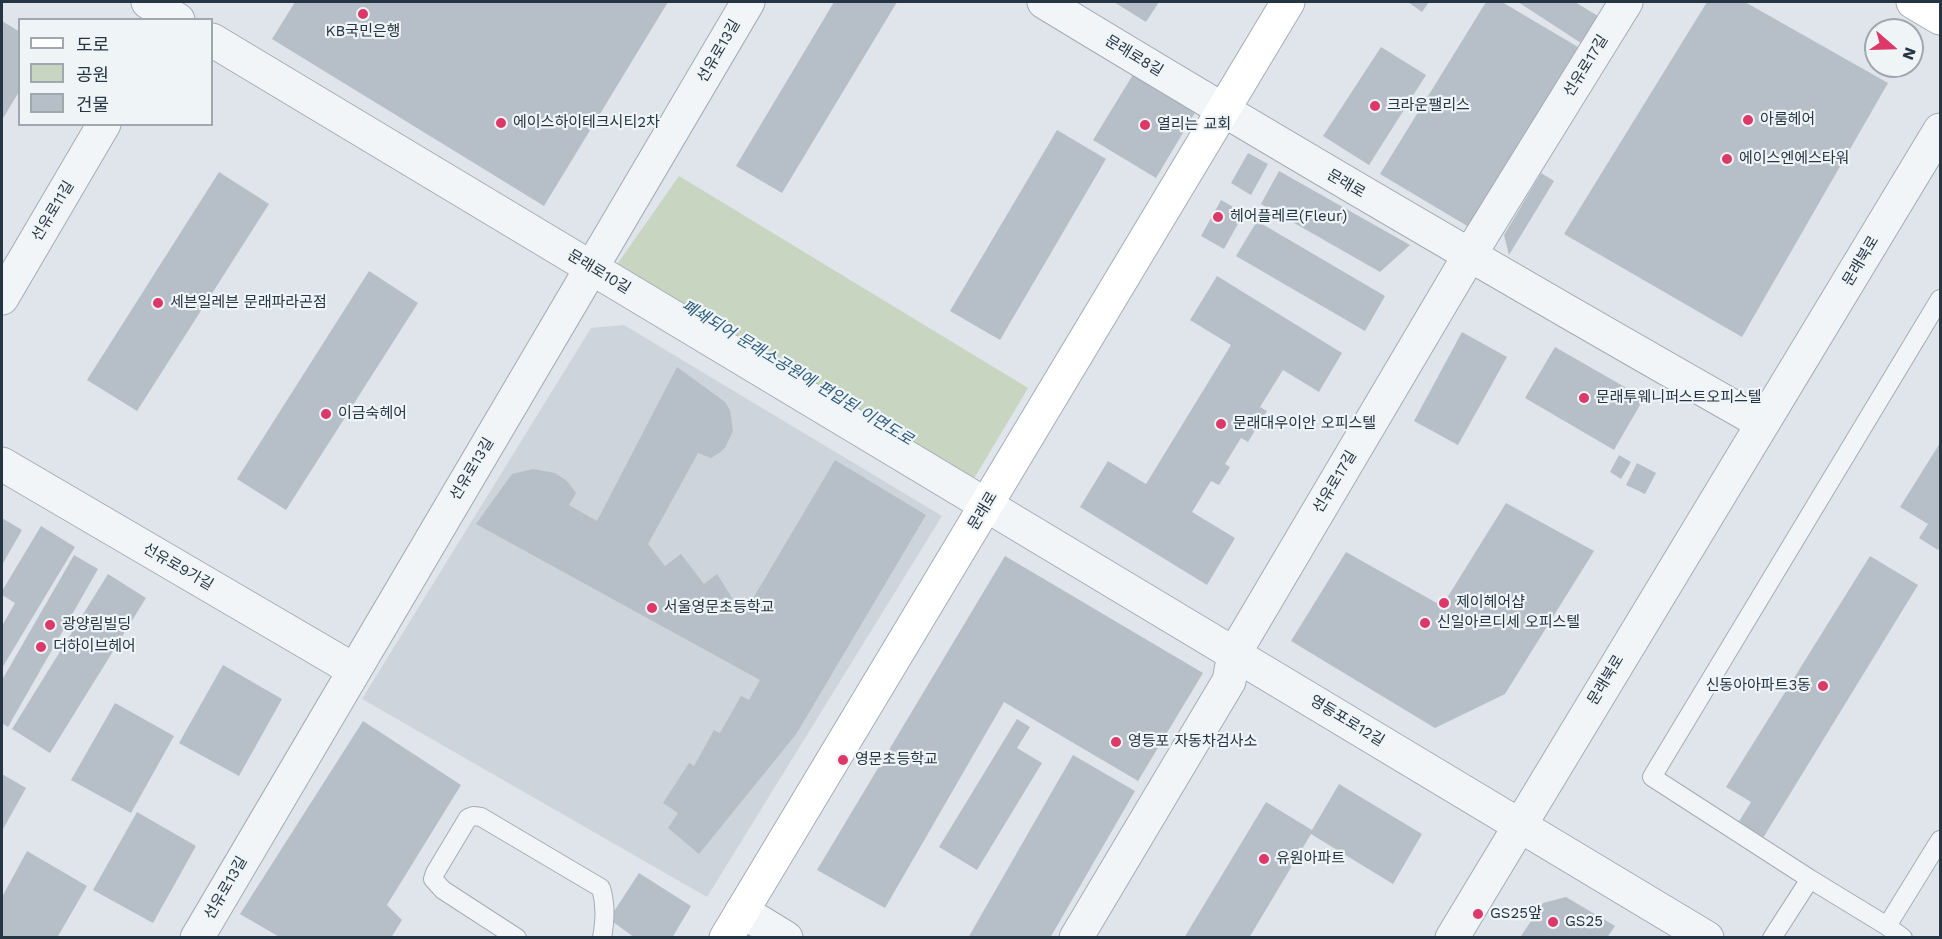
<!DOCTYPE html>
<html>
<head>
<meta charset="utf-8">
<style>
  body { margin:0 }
  #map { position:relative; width:1942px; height:939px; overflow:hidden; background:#dfe5ea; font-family:"Work Sans","Noto Sans KR",sans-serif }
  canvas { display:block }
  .frame { position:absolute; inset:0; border:3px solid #263543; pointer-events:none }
  .legend { position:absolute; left:18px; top:18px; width:195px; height:108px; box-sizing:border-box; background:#eff4f7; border:2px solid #9fa8af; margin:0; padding:8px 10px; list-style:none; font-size:18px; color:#263543 }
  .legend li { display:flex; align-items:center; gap:12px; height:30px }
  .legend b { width:30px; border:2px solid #9fa8af }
  .north { position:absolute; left:1864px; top:18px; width:60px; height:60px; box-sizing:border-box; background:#eff4f7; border:2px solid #9fa8af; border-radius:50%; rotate:110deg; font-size:16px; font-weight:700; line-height:24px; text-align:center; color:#263543 }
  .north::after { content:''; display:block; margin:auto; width:21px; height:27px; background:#dc3868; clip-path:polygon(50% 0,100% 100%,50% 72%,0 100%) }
</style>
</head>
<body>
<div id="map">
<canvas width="1942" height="939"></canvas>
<div class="frame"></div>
<ul class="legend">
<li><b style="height:8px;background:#fff"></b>도로</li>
<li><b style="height:16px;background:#c8d5c0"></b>공원</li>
<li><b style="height:16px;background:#b6bfc8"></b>건물</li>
</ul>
<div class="north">N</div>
</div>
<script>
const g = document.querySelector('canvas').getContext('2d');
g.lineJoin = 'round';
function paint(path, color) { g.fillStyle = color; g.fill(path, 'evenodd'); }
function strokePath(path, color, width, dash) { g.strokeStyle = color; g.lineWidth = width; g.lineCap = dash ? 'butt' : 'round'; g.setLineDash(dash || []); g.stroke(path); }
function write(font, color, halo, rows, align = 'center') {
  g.font = font + ' "Work Sans","Noto Sans KR",sans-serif'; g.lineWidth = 4.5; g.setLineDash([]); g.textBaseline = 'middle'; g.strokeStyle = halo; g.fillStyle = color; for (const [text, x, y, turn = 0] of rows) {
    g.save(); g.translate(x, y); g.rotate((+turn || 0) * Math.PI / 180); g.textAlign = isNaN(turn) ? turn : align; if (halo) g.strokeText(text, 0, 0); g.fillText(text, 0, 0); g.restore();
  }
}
const built = new Path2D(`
  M624,325L942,516L707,897L362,699L591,328Z`);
const green = new Path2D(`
  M679,176L1028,388L972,482L616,266Z`);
const building = new Path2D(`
  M295,2H668L544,206L272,39Z
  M834,2H897L782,193L736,166Z
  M1114,2H1159L1146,22Z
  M1408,2H1429L1422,12Z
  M1486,2H1502L1578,47L1469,227L1380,174Z
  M1518,2H1575L1601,18L1584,45Z
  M1707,2H1745L1888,83L1742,337L1564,234Z
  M2,21L20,32V90L2,120Z
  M1381,47L1426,75L1369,165L1323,136Z
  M1134,73L1196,111L1156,178L1093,140Z
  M1057,130L1106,159L1000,340L950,311Z
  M1248,153L1268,164L1251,195L1231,183Z
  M1279,171L1410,245L1380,272L1261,204Z
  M219,172L269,204L137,411L87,380Z
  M1541,173L1554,181L1509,255L1504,235Z
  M1221,200L1244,213L1224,249L1201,236Z
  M1257,221L1385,296L1365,331L1236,256Z
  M369,271L418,303L286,510L237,479Z
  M1217,276L1342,353L1319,392L1283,370L1260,407L1267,411L1248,442L1241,438L1225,464L1230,467L1219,485L1211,481L1192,512L1235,538L1207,585L1080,507L1108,461L1146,484L1231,345L1190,320Z
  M1462,332L1507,357L1458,445L1414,421Z
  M1555,347L1644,398L1614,450L1525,398Z
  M677,367L725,402L730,410L733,431L725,448L719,453L711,458L698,453L648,544L665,566L681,554L704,584L717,574L739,609L745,612L835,460L926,515L797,733L699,854L668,828L678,813L663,803L689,763L694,766L714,730L720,733L741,696L749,700L760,680L476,524L512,474L533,469L555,473L567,481L576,493L569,505L597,521Z
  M1940,443V546L1938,550L1919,538L1928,524L1900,507Z
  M1619,455L1631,462L1621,479L1610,472Z
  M1637,463L1656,473L1645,494L1626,485Z
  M1506,503L1594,551L1505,694L1435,728L1291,641L1346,552L1442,606Z
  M2,518L22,530L2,565Z
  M41,526L75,547L2,668V626L15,603L2,595V591Z
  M74,555L98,569L8,727L2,723V680Z
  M1005,556L1203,673L1138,781L1004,702L885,908L817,870Z
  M1870,556L1918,585L1763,838L1738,823L1751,802L1726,787Z
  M108,574L146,598L50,753L12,729Z
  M223,665L282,699L239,776L179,743Z
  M115,703L174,736L131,813L71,780Z
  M1017,719L1030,727L1017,748L1042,763L977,870L939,847Z
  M363,721L461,785L387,905L402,920L391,938H281L240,914Z
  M1073,755L1135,791L1050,938H968Z
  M2,774L26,788L2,831Z
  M1339,784L1422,834L1393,884L1311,834L1249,938H1184L1266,802L1312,830Z
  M137,812L196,846L153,923L93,890Z
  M27,851L87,886L57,938H2V897Z
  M639,873L691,906L672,938H635L609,919Z
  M1566,897L1615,926L1607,938L1521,936L1543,903Z`);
const lane = new Path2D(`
  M1940,299L1652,777L1810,879L1887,926L1940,840
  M1887,926L1903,938
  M517,938L443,890L433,879L435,873L468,818L473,816L481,817L601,888C606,905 605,920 602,938
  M1772,938L1810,879`);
const street = new Path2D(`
  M148,2L178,20
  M1044,2C1281,146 1521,286 1762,423
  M212,40L1707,938
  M2,298L104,124
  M2,464L354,670
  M742,911L786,938
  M197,938L748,2
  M1076,938L1229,681L1234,654L1469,256L1626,2
  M1452,938L1940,130`);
const secondary = new Path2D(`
  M1913,2L1940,18
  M726,938L1288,2`);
const markers = [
  [363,14,6,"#dc3868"],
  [1375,106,6,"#dc3868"],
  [1748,120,6,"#dc3868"],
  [501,123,6,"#dc3868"],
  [1145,125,6,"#dc3868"],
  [1727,159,6,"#dc3868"],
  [1218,217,6,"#dc3868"],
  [158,303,6,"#dc3868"],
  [1584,398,6,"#dc3868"],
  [326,414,6,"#dc3868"],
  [1221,424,6,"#dc3868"],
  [1444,603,6,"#dc3868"],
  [652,608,6,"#dc3868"],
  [1425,623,6,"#dc3868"],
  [50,625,6,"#dc3868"],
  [41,647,6,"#dc3868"],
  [1823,686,6,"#dc3868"],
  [1116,742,6,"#dc3868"],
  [843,760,6,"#dc3868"],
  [1264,859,6,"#dc3868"],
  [1478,914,6,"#dc3868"],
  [1553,922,6,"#dc3868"]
];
const poiNames = [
  ["KB국민은행",363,32,"center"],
  ["크라운팰리스",1387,106],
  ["아룸헤어",1760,120],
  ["에이스하이테크시티2차",513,123],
  ["열리는 교회",1157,125],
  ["에이스엔에스타워",1739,159],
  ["헤어플레르(Fleur)",1230,217],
  ["세븐일레븐 문래파라곤점",170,303],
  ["문래투웨니퍼스트오피스텔",1596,398],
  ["이금숙헤어",338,414],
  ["문래대우이안 오피스텔",1233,424],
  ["제이헤어샵",1456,603],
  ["서울영문초등학교",664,608],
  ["신일아르디세 오피스텔",1437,623],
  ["광양림빌딩",62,625],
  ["더하이브헤어",53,647],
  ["신동아아파트3동",1811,686,"right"],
  ["영등포 자동차검사소",1128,742],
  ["영문초등학교",855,760],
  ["유원아파트",1276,859],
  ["GS25앞",1490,914],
  ["GS25",1565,922]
];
const streetNames = [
  ["선유로13길",719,51,-60],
  ["문래로8길",1134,56,31],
  ["선유로17길",1586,66,-58],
  ["문래로",1346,184,30],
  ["선유로11길",53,211,-59],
  ["문래북로",1861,261,-59],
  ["문래로10길",599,272,31],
  ["선유로13길",472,469,-59],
  ["선유로17길",1335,482,-59],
  ["문래로",983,511,-59],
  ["선유로9가길",178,567,30],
  ["문래북로",1606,680,-59],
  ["영등포로12길",1347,721,31],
  ["선유로13길",226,888,-60]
];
const waterNames = [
  ["폐쇄되어 문래소공원에 편입된 이면도로",797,373,31]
];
paint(built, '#cdd4dc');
paint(green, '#c8d5c0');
paint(building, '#b6bfc8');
strokePath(lane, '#a4adb5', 20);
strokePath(street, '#a4adb5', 35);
strokePath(secondary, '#a4adb5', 35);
strokePath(lane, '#f2f5f8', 18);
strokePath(street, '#f2f5f8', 33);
strokePath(secondary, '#fff', 33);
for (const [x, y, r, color] of markers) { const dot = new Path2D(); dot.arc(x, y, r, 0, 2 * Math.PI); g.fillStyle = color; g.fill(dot); strokePath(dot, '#eff4f7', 2); }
write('15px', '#263543', '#eff4f7', poiNames, 'left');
write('15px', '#263543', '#eff4f7', streetNames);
write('italic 16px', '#2c5b7b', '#eff4f7', waterNames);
</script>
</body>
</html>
